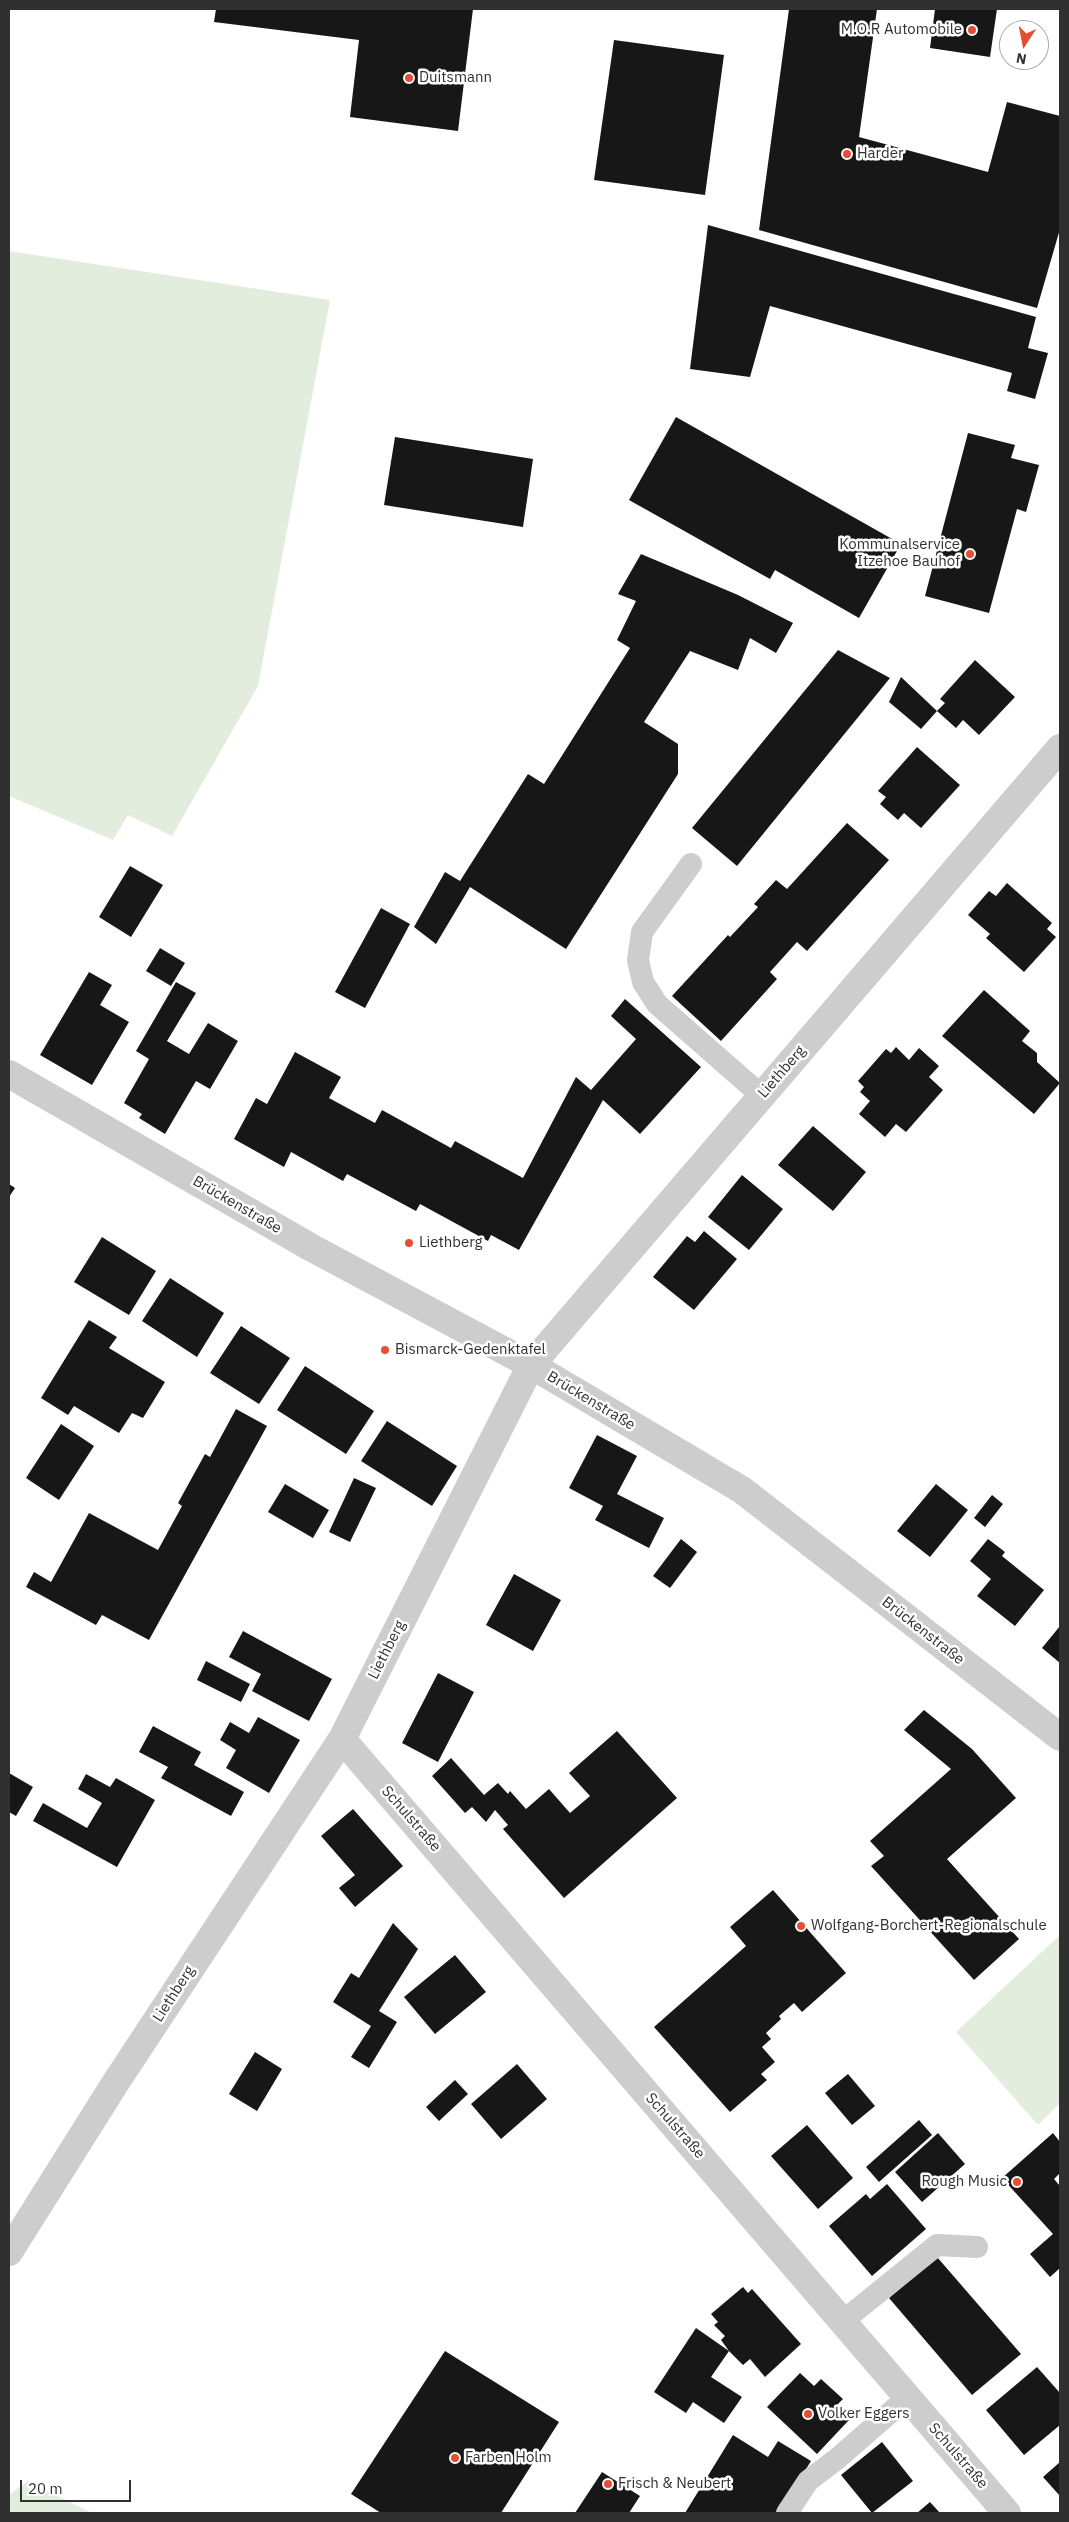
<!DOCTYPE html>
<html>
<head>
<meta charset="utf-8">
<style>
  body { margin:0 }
  #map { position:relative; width:1069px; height:2522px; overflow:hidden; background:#fff; font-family:"IBM Plex Sans",sans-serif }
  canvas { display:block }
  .frame { position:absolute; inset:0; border:10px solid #303030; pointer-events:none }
  .north { position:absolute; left:999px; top:20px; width:50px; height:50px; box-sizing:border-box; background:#fff; border:1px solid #acacac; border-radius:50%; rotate:191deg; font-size:14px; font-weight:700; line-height:20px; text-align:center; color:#303030 }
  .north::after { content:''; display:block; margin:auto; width:18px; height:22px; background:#e34f36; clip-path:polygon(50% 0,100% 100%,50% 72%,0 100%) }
  .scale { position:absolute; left:20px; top:2480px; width:111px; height:22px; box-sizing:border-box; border:2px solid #303030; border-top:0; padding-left:6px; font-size:15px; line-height:18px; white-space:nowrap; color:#303030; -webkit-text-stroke:4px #fff; paint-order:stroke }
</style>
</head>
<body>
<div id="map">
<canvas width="1069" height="2522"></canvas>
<div class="frame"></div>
<div class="north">N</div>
<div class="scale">20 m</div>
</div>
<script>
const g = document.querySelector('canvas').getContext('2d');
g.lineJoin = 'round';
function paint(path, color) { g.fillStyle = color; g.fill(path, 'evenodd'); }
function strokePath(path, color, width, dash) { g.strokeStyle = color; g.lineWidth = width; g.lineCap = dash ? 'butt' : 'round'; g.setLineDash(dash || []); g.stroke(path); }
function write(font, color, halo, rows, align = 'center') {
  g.font = font + ' "IBM Plex Sans",sans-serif'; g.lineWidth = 5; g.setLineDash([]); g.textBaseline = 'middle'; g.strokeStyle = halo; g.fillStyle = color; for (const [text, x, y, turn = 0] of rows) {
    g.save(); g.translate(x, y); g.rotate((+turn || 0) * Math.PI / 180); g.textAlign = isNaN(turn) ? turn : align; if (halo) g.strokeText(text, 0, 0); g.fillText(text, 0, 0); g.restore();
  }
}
const green = new Path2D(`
  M9,251L330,300L258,686L172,836L128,815L113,840L9,796Z
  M1060,1935V2103L1038,2125L956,2032Z
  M28,2481L92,2513H9V2495Z`);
const building = new Path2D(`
  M216,9H473L458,131L350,117L359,40L214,22Z
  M789,9H877L859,137L988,172L1007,102L1060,116V229L1037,308L759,230Z
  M935,9H997L990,57L930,48Z
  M614,40L724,55L705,195L594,180Z
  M708,225L1036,317L1028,348L1048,353L1035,399L1007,391L1012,373L770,306L750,377L690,369Z
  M676,417L901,544L859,618L775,570L770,579L629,500Z
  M968,433L1015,445L1011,458L1039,465L1026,512L1017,509L989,613L925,596Z
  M395,437L533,459L523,527L384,505Z
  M641,554L738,595L793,623L776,653L750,638L738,670L690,651L644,722L678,744V774L566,949L470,887L436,944L414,927L445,872L460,881L528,774L544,784L630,648L617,640L636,601L618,594Z
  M838,650L890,678L737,866L692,828Z
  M975,660L1015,697L979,735L963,720L956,728L937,711L945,703L940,699Z
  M901,677L937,711L921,729L889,702Z
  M917,747L960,785L921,828L904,813L898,820L880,804L886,797L878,791Z
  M847,823L889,860L807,951L797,942L770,972L777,979L721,1041L672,996L728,935L730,937L758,907L754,904L776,880L787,889Z
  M130,866L163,885L131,937L99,917Z
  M1007,883L1052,923L1047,929L1056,937L1024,972L986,938L990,934L968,915L989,891L996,896Z
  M381,908L410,924L365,1008L335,992Z
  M160,948L185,963L171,986L146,971Z
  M89,972L112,985L100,1005L129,1022L92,1085L40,1055Z
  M176,982L196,993L167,1041L189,1054L208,1023L238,1041L210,1089L196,1081L165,1134L139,1118L142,1114L124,1103L149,1059L136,1051Z
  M984,990L1030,1031L1022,1041L1037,1053V1062L1060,1083L1034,1114L942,1036Z
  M625,999L701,1067L640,1134L603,1100L519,1250L491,1235L488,1241L420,1204L416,1211L347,1174L343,1181L291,1152L284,1167L234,1139L256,1098L267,1104L295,1052L341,1077L329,1098L375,1123L382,1110L451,1148L455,1141L523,1178L576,1077L591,1090L636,1039L611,1016Z
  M896,1047L909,1060L919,1048L939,1066L929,1077L943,1090L906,1132L896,1124L885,1137L859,1114L870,1101L860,1092L864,1087L858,1081L886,1049L891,1053Z
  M813,1126L866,1172L833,1211L778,1165Z
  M742,1175L783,1209L749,1250L708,1217Z
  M9,1184L15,1188L9,1197Z
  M704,1231L737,1259L694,1310L653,1277L687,1236L695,1242Z
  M102,1237L156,1271L129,1315L74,1282Z
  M170,1278L224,1313L197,1357L142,1321Z
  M89,1320L117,1337L109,1348L165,1382L143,1418L132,1413L119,1433L74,1406L68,1415L41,1398Z
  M241,1326L290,1358L259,1404L210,1373Z
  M305,1366L374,1411L346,1454L277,1410Z
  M236,1409L267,1426L149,1640L102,1615L96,1625L26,1587L34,1572L51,1582L89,1513L158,1550L182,1506L178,1503L205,1454L210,1457Z
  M387,1421L457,1466L432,1506L361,1461Z
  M61,1424L94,1446L59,1500L26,1478Z
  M597,1435L637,1456L617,1494L664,1518L649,1548L595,1520L603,1506L569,1488Z
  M354,1478L376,1488L350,1542L329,1532Z
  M285,1484L329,1510L313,1538L268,1512Z
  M936,1484L968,1510L930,1557L897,1531Z
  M992,1495L1003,1504L985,1527L974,1518Z
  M681,1539L697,1552L670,1588L653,1576Z
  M988,1539L1005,1552L1002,1556L1044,1590L1015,1626L977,1596L991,1579L970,1561Z
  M514,1574L561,1600L533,1651L486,1625Z
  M1060,1626V1663L1042,1648Z
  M243,1631L332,1679L309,1721L252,1691L261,1674L229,1657Z
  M206,1661L250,1684L241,1702L197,1680Z
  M438,1673L474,1692L438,1762L402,1743Z
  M924,1710L972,1749L1016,1798L947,1859L1019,1939L974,1980L871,1866L884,1856L870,1841L951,1769L904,1730Z
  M258,1717L300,1740L269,1793L226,1768L236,1750L220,1740L230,1722L249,1733Z
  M153,1726L201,1752L194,1765L244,1792L231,1816L161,1778L168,1767L139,1752Z
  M617,1731L677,1798L564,1898L503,1829L508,1825L495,1810L486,1822L472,1807L465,1813L432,1776L451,1758L484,1795L498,1783L508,1794L510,1791L526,1809L549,1789L570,1813L590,1796L569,1773Z
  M9,1773L33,1787L16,1816L9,1812Z
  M86,1774L110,1787L116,1778L155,1800L117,1867L33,1821L43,1803L87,1828L102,1803L78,1789Z
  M353,1809L403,1866L355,1907L339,1888L355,1875L321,1836Z
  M773,1890L846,1973L802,2012L794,2003L779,2016L781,2019L766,2033L771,2039L762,2047L775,2062L761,2074L767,2080L730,2112L654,2027L746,1946L730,1927Z
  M393,1923L418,1949L379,2011L397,2022L369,2068L351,2057L371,2026L333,2002L351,1973L359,1978Z
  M455,1955L486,1992L435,2034L404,1997Z
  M255,2052L282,2069L257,2111L229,2094Z
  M517,2064L547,2099L501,2139L471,2104Z
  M848,2074L875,2106L852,2125L825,2093Z
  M455,2080L468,2094L439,2121L426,2107Z
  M919,2120L932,2135L879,2182L866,2167Z
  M807,2125L853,2178L818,2209L771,2156Z
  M938,2133L965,2164L922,2202L895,2172Z
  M1053,2133L1060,2142V2173L1054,2179L1060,2186V2268L1050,2277L1030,2254L1053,2234L1002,2178Z
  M887,2184L926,2229L872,2276L829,2226L866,2194L870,2199Z
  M937,2257L1021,2354L972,2395L889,2298Z
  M743,2287L748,2293L752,2289L801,2344L765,2377L750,2359L743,2365L729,2351L721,2340L725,2336L714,2325L718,2322L711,2314Z
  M696,2328L729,2351L711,2377L742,2397L724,2423L693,2402L686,2413L654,2392Z
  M445,2351L559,2422L501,2513H381L351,2494Z
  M1037,2367L1060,2393V2425L1024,2455L986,2410Z
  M800,2373L814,2386L821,2379L843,2399L835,2407L849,2420L817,2454L767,2407Z
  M733,2435L768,2457L778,2441L811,2461L779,2513H685Z
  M882,2442L913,2481L872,2513L841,2475Z
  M1060,2462V2496L1043,2477Z
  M602,2472L640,2496L629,2513H575Z
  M930,2502L940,2513H917Z`);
const service = new Path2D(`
  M691,864L642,932L638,960L643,982L657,1004L762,1096
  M843,2321L937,2245L977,2247
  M787,2513L808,2481L838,2458L908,2397`);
const minor = new Path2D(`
  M342,1739L1007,2513
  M9,2252L116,2082L342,1739L531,1365L1060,748`);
const tertiary = new Path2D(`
  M9,1074L312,1248L531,1365L742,1490L1060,1737`);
const markers = [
  [972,30,5,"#e34f36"],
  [409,78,5,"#e34f36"],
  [847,154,5,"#e34f36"],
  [970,554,5,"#e34f36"],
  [409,1243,5,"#e34f36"],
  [385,1350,5,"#e34f36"],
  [801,1926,5,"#e34f36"],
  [1017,2182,5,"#e34f36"],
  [808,2414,5,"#e34f36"],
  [455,2458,5,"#e34f36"],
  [608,2484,5,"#e34f36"]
];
const poiNames = [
  ["M.O.R Automobile",962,30,"right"],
  ["Duitsmann",419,78],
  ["Harder",857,154],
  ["Kommunalservice",960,545,"right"],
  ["Itzehoe Bauhof",960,562,"right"],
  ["Liethberg",419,1243],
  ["Bismarck-Gedenktafel",395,1350],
  ["Wolfgang-Borchert-Regionalschule",811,1926],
  ["Rough Music",1007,2182,"right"],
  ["Volker Eggers",818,2414],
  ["Farben Holm",465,2458],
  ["Frisch & Neubert",618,2484]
];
const streetNames = [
  ["Liethberg",782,1072,-49],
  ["Brückenstraße",237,1205,30],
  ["Brückenstraße",591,1401,31],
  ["Brückenstraße",923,1631,38],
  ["Liethberg",387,1650,-63],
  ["Schulstraße",411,1819,49],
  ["Liethberg",174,1994,-57],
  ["Schulstraße",675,2126,49],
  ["Schulstraße",958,2456,49]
];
paint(green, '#e3edde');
paint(building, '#171717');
strokePath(service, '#cdcdcd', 22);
strokePath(minor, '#cdcdcd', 28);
strokePath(tertiary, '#cdcdcd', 28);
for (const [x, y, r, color] of markers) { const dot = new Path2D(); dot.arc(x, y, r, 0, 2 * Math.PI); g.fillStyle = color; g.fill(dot); strokePath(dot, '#fff', 2); }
write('15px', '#303030', '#fff', poiNames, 'left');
write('15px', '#303030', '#fff', streetNames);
</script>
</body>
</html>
